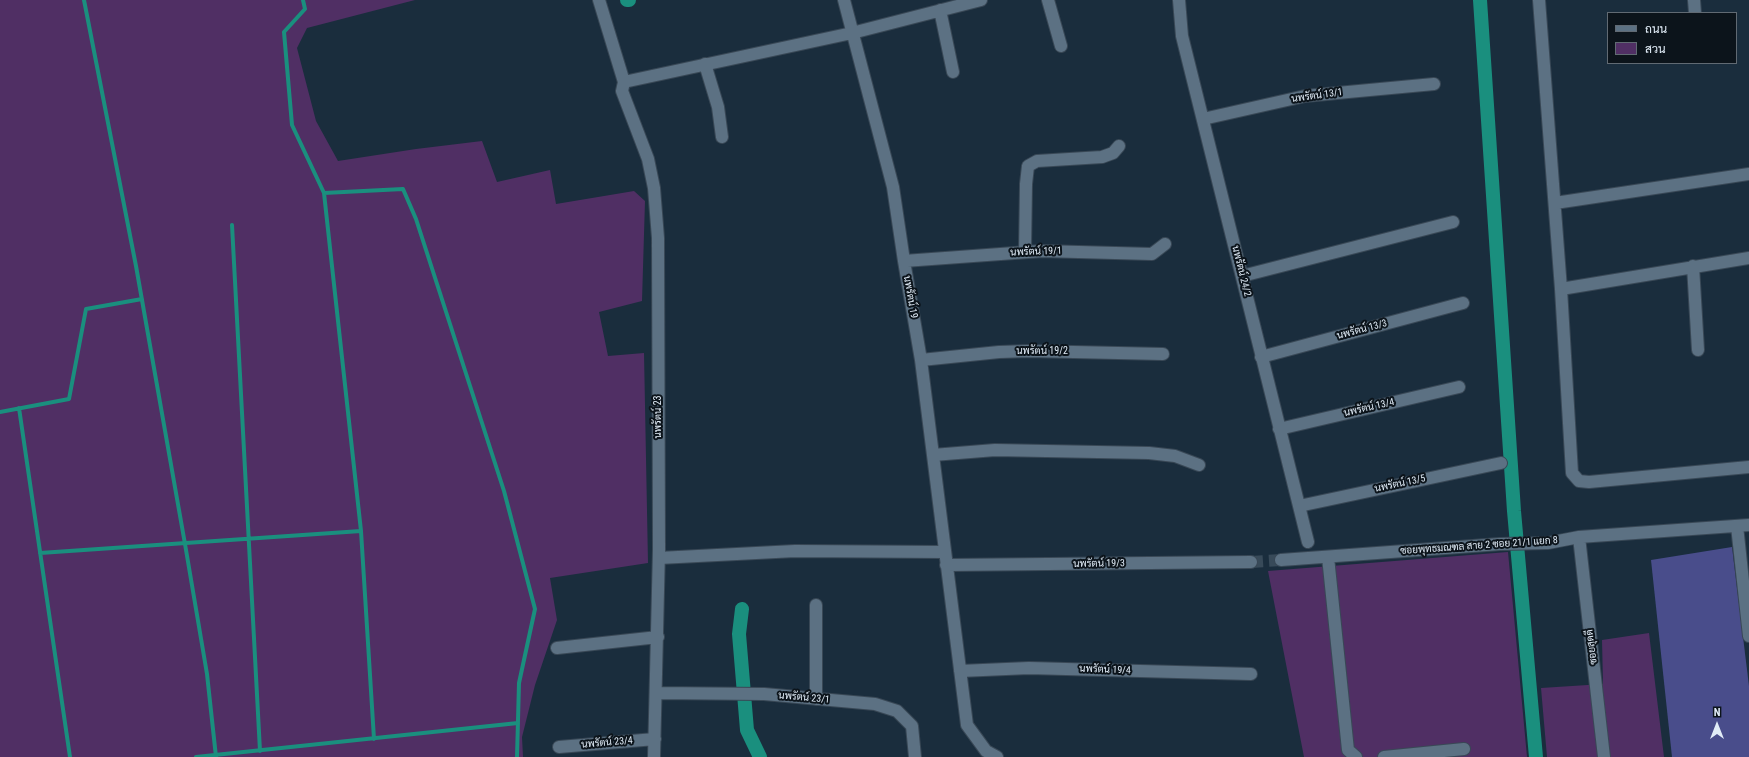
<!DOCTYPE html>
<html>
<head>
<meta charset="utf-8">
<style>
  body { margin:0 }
  #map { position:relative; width:1749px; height:757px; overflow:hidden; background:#1a2d3d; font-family:"Roboto Condensed",Sarabun,sans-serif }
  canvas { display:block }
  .legend { position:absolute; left:1607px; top:12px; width:130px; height:52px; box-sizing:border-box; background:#0c141b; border:1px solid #616a73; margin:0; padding:5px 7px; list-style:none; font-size:12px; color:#e1ecf7 }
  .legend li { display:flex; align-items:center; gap:8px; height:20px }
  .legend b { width:20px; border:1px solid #616a73 }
  .north { position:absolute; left:1697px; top:705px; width:40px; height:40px; -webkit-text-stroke:3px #0c141b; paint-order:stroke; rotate:0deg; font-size:11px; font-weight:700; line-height:16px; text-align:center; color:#e1ecf7 }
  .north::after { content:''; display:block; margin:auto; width:14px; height:18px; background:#e1ecf7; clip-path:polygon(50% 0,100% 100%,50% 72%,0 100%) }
</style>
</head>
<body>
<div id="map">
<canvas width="1749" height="757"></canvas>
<ul class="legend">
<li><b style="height:5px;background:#5c7183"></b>ถนน</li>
<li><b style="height:11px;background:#502f64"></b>สวน</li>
</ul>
<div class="north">N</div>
</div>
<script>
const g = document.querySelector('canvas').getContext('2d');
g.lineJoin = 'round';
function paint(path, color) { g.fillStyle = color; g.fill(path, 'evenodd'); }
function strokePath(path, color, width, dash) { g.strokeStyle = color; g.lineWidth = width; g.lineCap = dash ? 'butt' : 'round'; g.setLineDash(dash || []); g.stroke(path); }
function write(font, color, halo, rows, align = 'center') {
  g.font = font + ' "Roboto Condensed",Sarabun,sans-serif'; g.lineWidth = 4; g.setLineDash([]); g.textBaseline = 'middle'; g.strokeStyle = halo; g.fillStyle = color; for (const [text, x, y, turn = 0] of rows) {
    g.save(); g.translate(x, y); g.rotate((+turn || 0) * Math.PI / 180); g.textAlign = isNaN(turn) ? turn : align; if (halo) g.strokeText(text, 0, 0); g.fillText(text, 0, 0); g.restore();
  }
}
const green = new Path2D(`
  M0,0H415L307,28L297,48L316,121L338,161L416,149L482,141L497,182L550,170L556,204L634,191L645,201L642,301L599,312L608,356L644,353L648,563L550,578L557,620L535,685L522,737L523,757H0Z
  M1508,552L1527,757H1304L1268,571Z
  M1649,633L1664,757H1547L1541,688L1603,684L1602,640Z`);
const stream = new Path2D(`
  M84,0L136,266L185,544L207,674L216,757
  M303,0L305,9L284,32L292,125L324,193L403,189L416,219L504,491L535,609L519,683L517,757
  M324,193L361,531
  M232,225L260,751
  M19,408L70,757
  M0,412L69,399L86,309L142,299
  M40,553L361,531L374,739
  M196,757L518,723`);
const canal = new Path2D(`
  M627,0H629
  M1480,0L1514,511L1536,757
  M742,609L739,634L747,730L760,757`);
const building = new Path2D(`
  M1732,547L1749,686V757H1672L1651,560Z`);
const minorTunnel = new Path2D(`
  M1251,562L1281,560`);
const minor = new Path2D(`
  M599,0L624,82L622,91L648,159L654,188L658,238L659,549L654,757
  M844,0L893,187L904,261L921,360L967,725L986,751L997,757
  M1048,0L1061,46
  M1179,0L1182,36L1308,542
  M1539,0L1561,289L1572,473L1579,481L1589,482L1749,467
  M1694,0L1695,13
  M940,10L953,72
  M705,64L718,107L722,137
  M624,82L852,33L981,0
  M1203,119L1305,96L1434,84
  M1555,203L1749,174
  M1025,252L1026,184L1028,166L1037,161L1102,157L1113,153L1119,146
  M904,261L1042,251L1152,254L1165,244
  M1693,266L1698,350
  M1242,276L1453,222
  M1561,289L1749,258
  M1261,357L1463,303
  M921,360L999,352L1029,351L1163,354
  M1279,429L1459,387
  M933,455L995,450L1149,453L1175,456L1199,465
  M1299,506L1501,463
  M1737,526L1749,636
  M1579,537L1604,757
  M1328,557L1348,750L1356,757
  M659,558L795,551L945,552
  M1281,560L1500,544L1548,543L1579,537L1749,525
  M946,565L1251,562
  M816,605V699
  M557,648L658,637
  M960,671L1029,668L1251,674
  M656,693L764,694L875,704L897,711L912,726L915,757
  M559,747L655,739
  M1384,757L1464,749`);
const streetNames = [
  ["นพรัตน์ 13/1",1317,96,-8],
  ["นพรัตน์ 19/1",1036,252,-2],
  ["นพรัตน์ 24/2",1241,271,76],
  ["นพรัตน์ 19",910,297,80],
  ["นพรัตน์ 13/3",1362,330,-15],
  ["นพรัตน์ 19/2",1042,351],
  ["นพรัตน์ 13/4",1369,408,-13],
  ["นพรัตน์ 23",658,417,-90],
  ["นพรัตน์ 13/5",1400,484,-12],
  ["ซอยพุทธมณฑล สาย 2 ซอย 21/1 แยก 8",1479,546,-4],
  ["นพรัตน์ 19/3",1099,564,-1],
  ["ซอยสุดดี",1592,647,-97],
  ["นพรัตน์ 19/4",1105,670,2],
  ["นพรัตน์ 23/1",804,698,5],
  ["นพรัตน์ 23/4",607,743,-5]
];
paint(green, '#502f64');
strokePath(stream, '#1a8f7e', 4);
strokePath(canal, '#1a8f7e', 14);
paint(building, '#494d8b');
strokePath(minorTunnel, '#384a59', 12, [12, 6]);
strokePath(minor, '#394856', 14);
strokePath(minor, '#5c7183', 12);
write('10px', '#e1ecf7', '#0c141b', streetNames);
</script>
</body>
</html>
